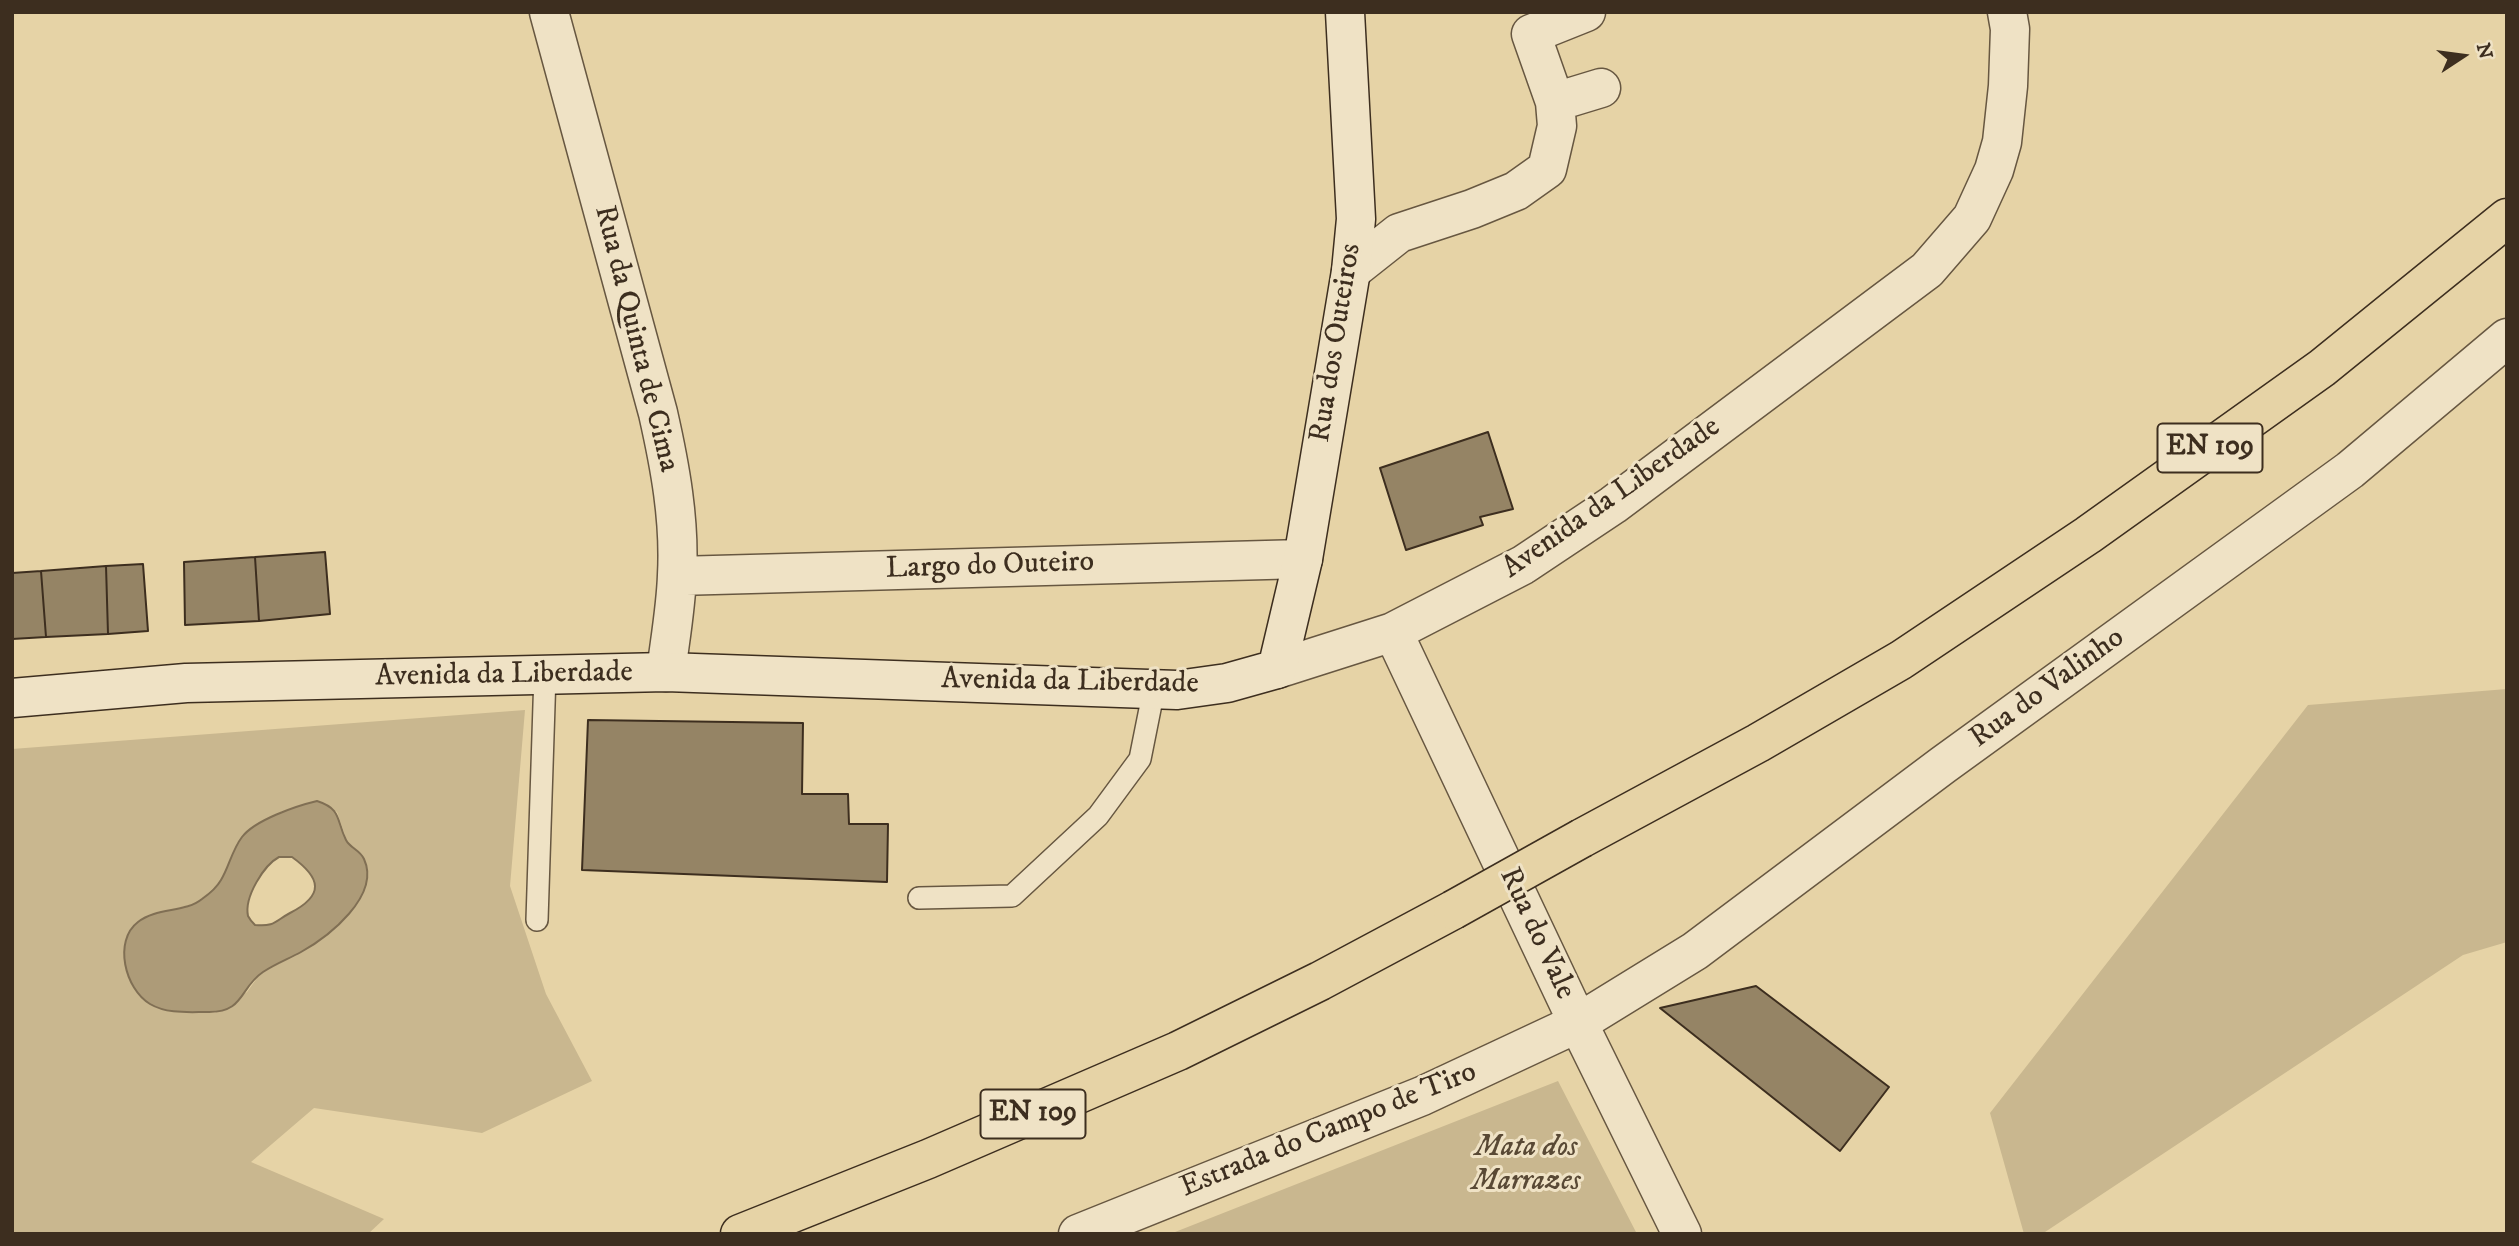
<!DOCTYPE html>
<html>
<head>
<meta charset="utf-8">
<style>
  body { margin:0 }
  #map { position:relative; width:2519px; height:1246px; overflow:hidden; background:#e6d3a6; font-family:"IM FELL DW Pica",serif }
  canvas { display:block }
  .frame { position:absolute; inset:0; border:14px solid #3d2e1f; pointer-events:none }
  .north { position:absolute; left:2428px; top:21px; width:70px; height:70px; -webkit-text-stroke:5px #efe2c5; paint-order:stroke; rotate:77deg; font-size:19px; font-weight:700; line-height:28px; text-align:center; color:#3d2e1f }
  .north::after { content:''; display:block; margin:auto; width:24px; height:32px; background:#3d2e1f; clip-path:polygon(50% 0,100% 100%,50% 72%,0 100%) }
</style>
</head>
<body>
<div id="map">
<canvas width="2519" height="1246"></canvas>
<div class="frame"></div>
<div class="north">N</div>
</div>
<script>
const g = document.querySelector('canvas').getContext('2d');
g.lineJoin = 'round';
function paint(path, color) { g.fillStyle = color; g.fill(path, 'evenodd'); }
function strokePath(path, color, width, dash) { g.strokeStyle = color; g.lineWidth = width; g.lineCap = dash ? 'butt' : 'round'; g.setLineDash(dash || []); g.stroke(path); }
function write(font, color, halo, rows, align = 'center') {
  g.font = font + ' "IM FELL DW Pica",serif'; g.lineWidth = 6; g.setLineDash([]); g.textBaseline = 'middle'; g.strokeStyle = halo; g.fillStyle = color; for (const [text, x, y, turn = 0] of rows) {
    g.save(); g.translate(x, y); g.rotate((+turn || 0) * Math.PI / 180); g.textAlign = isNaN(turn) ? turn : align; if (halo) g.strokeText(text, 0, 0); g.fillText(text, 0, 0); g.restore();
  }
}
const green = new Path2D(`
  M2507,689V942L2463,955L2042,1234H2024L1990,1113L2308,705Z
  M525,710L510,886L546,994L592,1081L482,1133L314,1108L251,1162L384,1219L368,1234H12V749ZM317,801L337,812L348,844L358,851L364,860L366,872L365,884L348,915L302,951L260,974L247,992L215,1013L178,1012L138,922L152,915L197,903L220,882L242,837L281,812Z
  M1558,1081L1637,1234H1170Z`);
const water = new Path2D(`
  M317,801C342,809 336,820 346,840C350,848 360,850 364,859C381,896 328,937 301,952C288,959 275,964 263,972C239,988 245,1013 207,1012C188,1012 167,1014 150,1004C125,989 113,941 138,922C157,907 185,913 202,899C209,894 217,887 221,880C229,867 232,850 242,837C255,820 296,806 317,801ZM279,857H292C321,878 325,895 290,913C275,921 275,927 255,925C254,924 249,918 248,916C244,897 264,865 279,857Z`);
const building = new Path2D(`
  M1488,432L1513,509L1480,517L1483,525L1406,550L1380,468Z
  M325,552L330,614L259,621L255,557Z
  M255,557L259,621L185,625L184,562Z
  M143,564L148,631L108,634L106,566Z
  M106,566L108,634L46,637L41,571Z
  M41,571L46,637L12,639V573Z
  M588,720L803,723L802,794H848L849,824H888L887,882L582,870Z
  M1756,986L1889,1087L1840,1151L1660,1008Z`);
const lane = new Path2D(`
  M919,898L1012,896L1098,816L1140,759L1154,689
  M537,920L545,674`);
const street = new Path2D(`
  M549,12L658,413C670,466 680,520 677,575C676,607 670,640 666,672
  M1555,102L1531,34L1586,12
  M1351,271L1399,233L1472,209L1516,191L1547,169L1557,126L1555,102L1601,88
  M677,576L1303,559
  M1393,632L1578,1023L1682,1234
  M1277,669L1393,632L1523,565L1613,505L1927,270L1972,218L1994,170L2002,142L2008,86L2010,29L2007,12
  M1078,1234L1422,1096L1578,1023L1695,951L1943,765L2350,470L2507,338`);
const secondary = new Path2D(`
  M12,698L186,683L666,672L1177,690L1227,683L1277,669L1303,559L1351,271L1356,219L1345,12`);
const primary = new Path2D(`
  M1582,838L1758,743L1901,660L2088,535L2322,368L2507,218
  M740,1234L928,1159L1178,1051L1320,981L1453,910`);
const primaryBridge = new Path2D(`
  M1453,910L1582,838`);
const shields = [
  [2210,448,105],
  [1033,1114,105]
];
const shieldNames = [
  ["EN 109",2210,448],
  ["EN 109",1033,1114]
];
const streetNames = [
  ["Rua da Quinta de Cima",635,339,76],
  ["Rua dos Outeiros",1337,343,-81],
  ["Avenida da Liberdade",1612,499,-35],
  ["Largo do Outeiro",990,567,-2],
  ["Avenida da Liberdade",504,676,-1],
  ["Avenida da Liberdade",1070,683,1],
  ["Rua do Valinho",2048,689,-36],
  ["Rua do Vale",1536,934,65],
  ["Estrada do Campo de Tiro",1329,1131,-22]
];
const parkNames = [
  ["Mata dos",1526,1149],
  ["Marrazes",1526,1183]
];
paint(green, '#c9b78f');
paint(water, '#ad9b78');
strokePath(water, '#806f54', 2);
paint(building, '#958465');
strokePath(building, '#3d2e1f', 2);
strokePath(lane, '#675741', 24);
strokePath(street, '#675741', 41);
strokePath(secondary, '#3d2e1f', 41);
strokePath(primary, '#3d2e1f', 41);
strokePath(lane, '#efe2c5', 21);
strokePath(street, '#efe2c5', 38);
strokePath(secondary, '#efe2c5', 38);
strokePath(primary, '#e6d3a6', 38);
strokePath(primaryBridge, '#3d2e1f', 41, []);
strokePath(primaryBridge, '#e6d3a6', 38);
for (const [x, y, w] of shields) { const box = new Path2D(); box.roundRect(x - w / 2, y - 24.5, w, 49, 5); g.fillStyle = '#efe2c5'; g.fill(box); strokePath(box, '#3d2e1f', 2); }
write('bold 28px', '#3d2e1f', null, shieldNames);
write('30px', '#3d2e1f', '#efe2c5', streetNames);
write('italic 30px', '#594935', '#efe2c5', parkNames);
</script>
</body>
</html>
